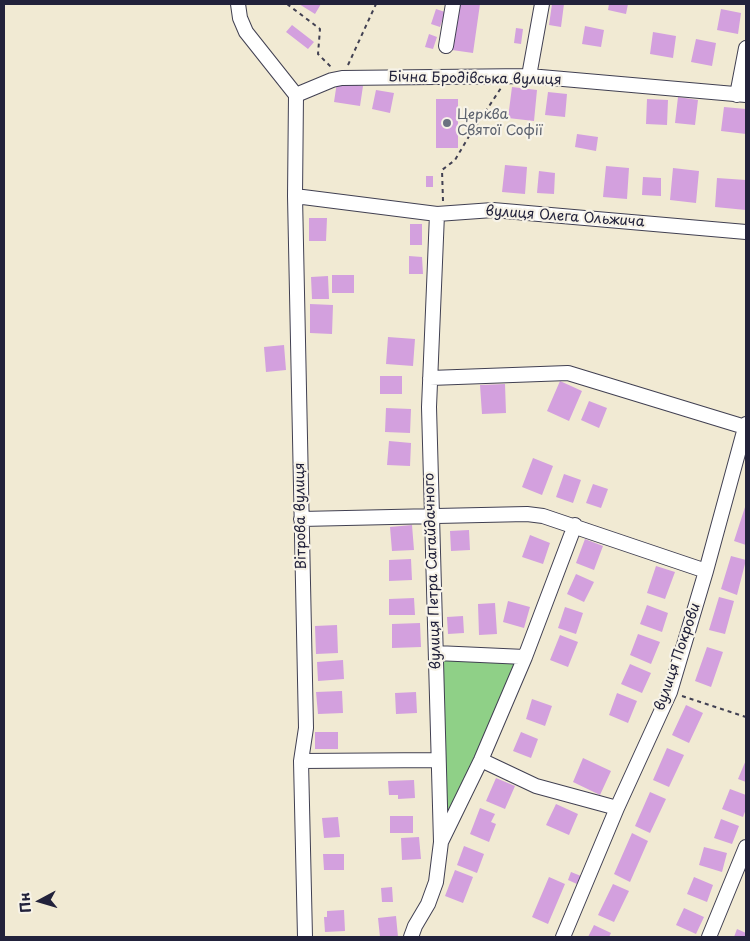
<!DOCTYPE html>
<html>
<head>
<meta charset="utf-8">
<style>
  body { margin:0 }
  #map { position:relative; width:750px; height:941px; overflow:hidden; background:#f1ead3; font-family:"Playpen Sans",sans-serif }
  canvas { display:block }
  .frame { position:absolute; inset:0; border:5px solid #22223b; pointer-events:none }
  .north { position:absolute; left:15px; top:876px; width:50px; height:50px; -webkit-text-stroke:4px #f7f3e8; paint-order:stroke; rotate:264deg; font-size:14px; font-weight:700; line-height:20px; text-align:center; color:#22223b }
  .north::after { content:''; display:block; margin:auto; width:18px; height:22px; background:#22223b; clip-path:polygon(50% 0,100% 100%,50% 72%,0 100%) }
</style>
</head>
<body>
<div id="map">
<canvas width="750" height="941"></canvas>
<div class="frame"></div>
<div class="north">Пн</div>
</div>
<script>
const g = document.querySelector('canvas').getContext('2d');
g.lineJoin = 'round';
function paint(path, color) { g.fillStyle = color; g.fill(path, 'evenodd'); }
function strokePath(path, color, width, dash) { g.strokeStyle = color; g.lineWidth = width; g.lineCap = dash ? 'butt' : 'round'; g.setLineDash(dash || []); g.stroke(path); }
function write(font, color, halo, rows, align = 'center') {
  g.font = font + ' "Playpen Sans",sans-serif'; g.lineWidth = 4.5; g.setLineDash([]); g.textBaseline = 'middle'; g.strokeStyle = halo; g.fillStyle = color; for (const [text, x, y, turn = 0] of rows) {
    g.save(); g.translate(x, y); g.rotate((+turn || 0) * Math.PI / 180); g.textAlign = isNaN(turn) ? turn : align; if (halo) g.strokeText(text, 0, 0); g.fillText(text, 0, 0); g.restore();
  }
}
const green = new Path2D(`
  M439,656L525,657L443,853Z`);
const building = new Path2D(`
  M299,4H321L315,14Z
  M459,4H480L473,53L452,50Z
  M552,4H564L561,27L549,25Z
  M609,4H628L626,14L608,10Z
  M436,9L445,12L440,27L431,24Z
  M721,9L741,13L738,34L717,30Z
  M292,25L314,42L308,49L286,32Z
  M585,26L604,30L601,47L582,44Z
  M516,28L523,29L521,44L514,43Z
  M653,32L676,36L673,58L650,54Z
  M429,34L437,37L433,49L425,47Z
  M696,39L716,43L712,66L691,62Z
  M337,82L363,86L360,106L334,102Z
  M512,87L537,90L534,121L508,118Z
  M376,90L394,93L390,113L372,109Z
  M548,92L567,94L565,117L545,115Z
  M678,97L698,100L695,125L675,123Z
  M436,99H458V148H436Z
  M647,99L668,100L667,125L646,124Z
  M724,107L746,109V134L721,131Z
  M577,134L598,137L596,151L575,147Z
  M505,165L527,167L525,194L502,192Z
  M606,166L629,168L627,199L603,197Z
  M673,168L699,171L696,203L670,200Z
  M539,171L555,173L554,194L537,193Z
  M426,176H433V187H426Z
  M643,177L661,178V196L642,195Z
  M717,178L746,180V210L715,207Z
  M309,218H327L326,241H309Z
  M410,224H422V245H410Z
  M409,256L422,257L423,274H409Z
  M332,275H354V293H332Z
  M328,276L329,299H312L311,277Z
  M310,304L333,305L332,334L310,333Z
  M388,337L415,339L413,366L386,364Z
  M284,345L286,370L266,372L264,347Z
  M380,376H402V394H380Z
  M560,381L582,391L569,421L547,411Z
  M505,384L506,413L482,414L480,385Z
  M589,401L607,408L599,428L581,420Z
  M386,408L411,409L410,433L385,432Z
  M389,441L411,443L410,466L387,465Z
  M533,458L553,466L542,495L522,487Z
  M564,474L581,480L573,503L556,497Z
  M593,484L608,489L601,508L586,503Z
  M746,504V545L734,541Z
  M412,525L414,550L392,551L390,527Z
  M469,530L470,550L451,551L450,531Z
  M530,535L550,543L543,564L522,557Z
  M585,539L603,546L594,570L576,563Z
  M731,556L746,560L737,595L721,589Z
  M411,559L412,580L389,581V560Z
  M656,566L675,572L665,599L647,593Z
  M576,574L594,582L584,602L567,594Z
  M719,597L734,601L725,634L709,630Z
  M414,598L415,615H389V599Z
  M508,601L530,607L524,628L503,622Z
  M495,603L497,634L479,635L478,604Z
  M647,605L668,613L662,632L640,624Z
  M565,607L583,613L576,634L558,628Z
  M463,616L464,633L448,634L447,617Z
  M420,623L421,647L392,648V624Z
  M337,625L338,653L316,654L315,626Z
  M638,634L660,642L651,664L630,655Z
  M560,635L578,642L568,667L550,660Z
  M707,647L723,652L711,687L695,681Z
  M343,660L344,679L318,681L317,662Z
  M630,664L651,673L642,693L621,684Z
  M342,691L343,713L318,714L316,692Z
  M416,692L417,713L396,714L395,693Z
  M617,693L637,701L628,723L609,715Z
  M532,699L552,706L545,726L526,719Z
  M686,705L703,713L689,743L672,735Z
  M315,732H338V749H315Z
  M521,732L538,739L531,758L513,751Z
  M667,748L684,755L669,787L653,780Z
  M583,758L611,771L600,795L573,782Z
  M746,760V782L738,779Z
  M496,778L515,786L505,809L486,801Z
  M414,780L415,798L398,799V795H389L388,781Z
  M730,789L746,795V809L743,817L722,809Z
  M650,792L666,799L650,833L635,826Z
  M556,804L578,814L569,835L546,825Z
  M480,808L495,814L491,822L496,824L489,842L470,834Z
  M390,816H413V833H390Z
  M338,817L340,837L324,838L322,818Z
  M721,819L739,826L732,844L714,838Z
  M632,833L648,841L630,882L614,874Z
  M419,837L421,859L402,860L401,838Z
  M464,846L484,854L477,873L457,865Z
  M704,847L727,853L722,872L699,865Z
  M323,854H344V870H324Z
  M455,870L473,877L463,903L445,896Z
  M571,872L581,876L577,884L568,880Z
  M549,877L565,884L548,924L532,917Z
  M694,877L713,885L707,902L687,894Z
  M613,884L629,891L614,922L598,915Z
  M392,887L393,902H382L381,888Z
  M684,908L704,917L696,934L676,925Z
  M344,910L345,931L325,932L324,917H327V911Z
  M396,916L398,937H380L378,918Z
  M594,925L611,933L609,937H588Z
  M737,929L746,933V937H734Z`);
const path = new Path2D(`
  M287,4L320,29L318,54L331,67
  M348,65L376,4
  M443,201L442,170L455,160L468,138L501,88
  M682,696L746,717`);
const minor = new Path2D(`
  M238,4L240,18L246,32L296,95
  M446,46L453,4
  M529,76L542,4
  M296,95L295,196L306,728L301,761L305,937
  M296,95L332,80L342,78L529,76L746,95
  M737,95L746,48
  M295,196L437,214L493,210L746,232
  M437,214L429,407L441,842
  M430,378L568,373L745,427
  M301,519L527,514L543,516L706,571
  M436,653L525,657
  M481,760L536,786L617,808
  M301,761L438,760
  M411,937L415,926L428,904L436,882L441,842L481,760L525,657L575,525
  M563,937L617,808L670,692L706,571L746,424
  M709,937L746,847`);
const markers = [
  [447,123,5,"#6b7280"]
];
const streetNames = [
  ["Бічна Бродівська вулиця",475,79,1],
  ["вулиця Олега Ольжича",565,217,4],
  ["Вітрова вулиця",301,516,-91],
  ["вулиця Петра Сагайдачного",433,571,-92],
  ["вулиця Покрови",678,657,-71]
];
const worshipNames = [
  ["Церква",457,115],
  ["Святої Софії",457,131]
];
paint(green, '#8fd087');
paint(building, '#d3a0de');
strokePath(minor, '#414052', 16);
strokePath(path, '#414052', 2, [4, 4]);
strokePath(minor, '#fff', 14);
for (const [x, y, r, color] of markers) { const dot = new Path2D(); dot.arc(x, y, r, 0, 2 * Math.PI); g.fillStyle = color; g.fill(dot); strokePath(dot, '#f7f3e8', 2); }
write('14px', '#22223b', '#f7f3e8', streetNames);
write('14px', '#5b616d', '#f7f3e8', worshipNames, 'left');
</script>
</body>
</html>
